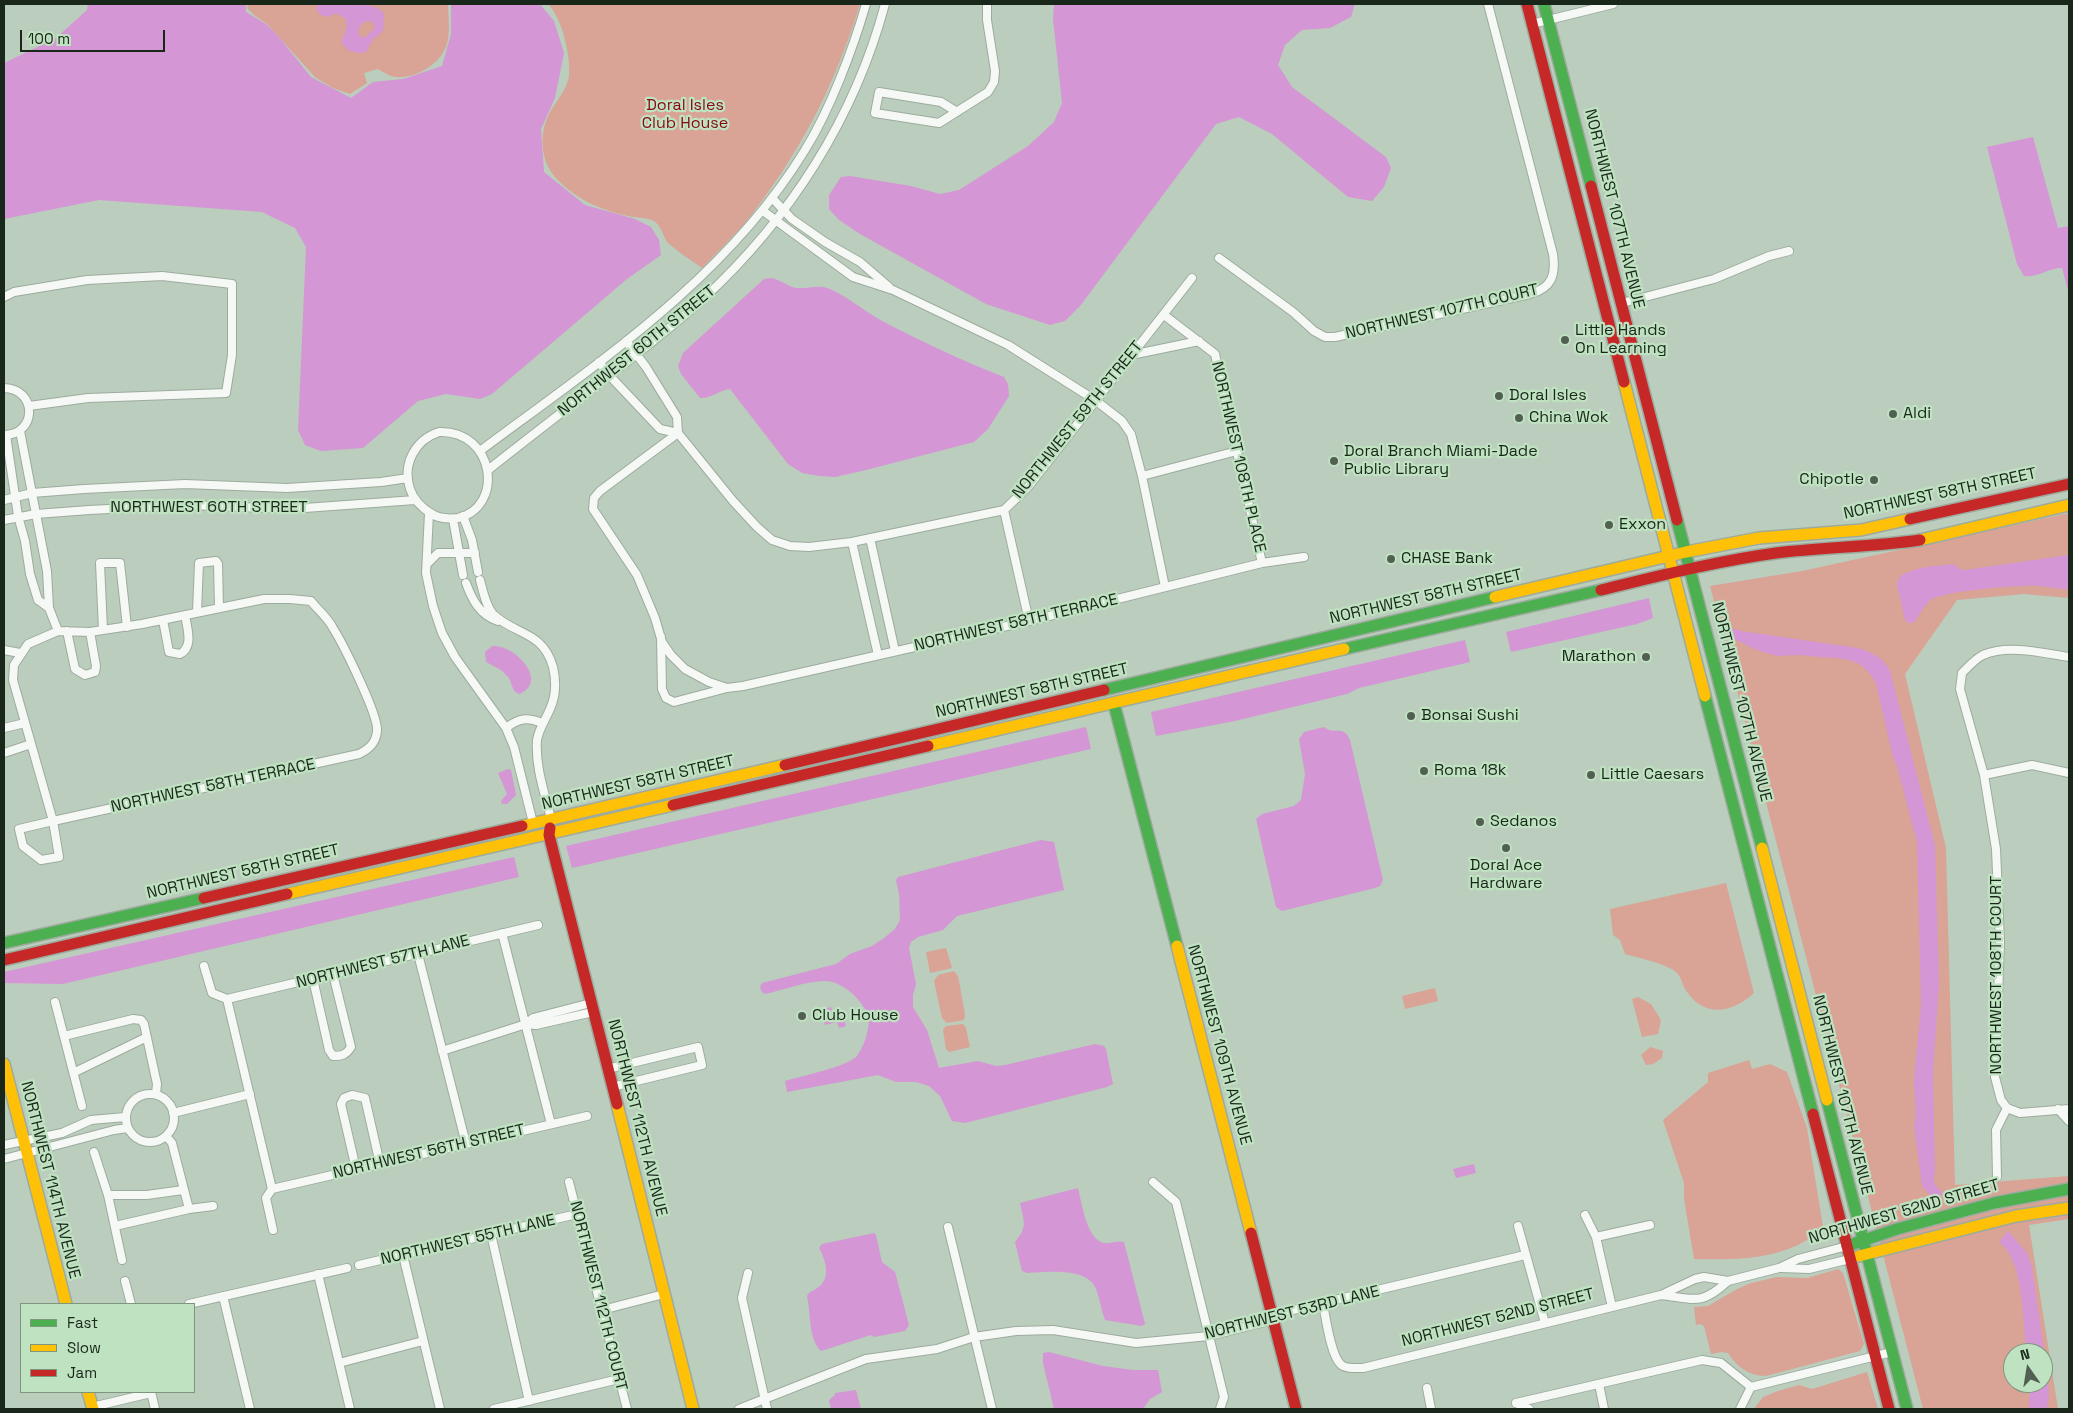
<!DOCTYPE html>
<html>
<head>
<meta charset="utf-8">
<style>
  body { margin:0 }
  #map { position:relative; width:2073px; height:1413px; overflow:hidden; background:#bbcdbc; font-family:"Space Grotesk",sans-serif }
  canvas { display:block }
  .frame { position:absolute; inset:0; border:5px solid #19261a; pointer-events:none }
  .legend { position:absolute; left:20px; top:1303px; width:175px; height:90px; box-sizing:border-box; background:#bfe2c1; border:1px solid #7d977e; margin:0; padding:6px 9px; list-style:none; font-size:15px; color:#19261a }
  .legend li { display:flex; align-items:center; gap:10px; height:25px }
  .legend b { width:25px; border:1px solid #7d977e }
  .north { position:absolute; left:2003px; top:1343px; width:50px; height:50px; box-sizing:border-box; background:#bfe2c1; border:1px solid #7d977e; border-radius:50%; rotate:347deg; font-size:14px; font-weight:700; line-height:20px; text-align:center; color:#19261a }
  .north::after { content:''; display:block; margin:auto; width:18px; height:22px; background:#526053; clip-path:polygon(50% 0,100% 100%,50% 72%,0 100%) }
  .scale { position:absolute; left:20px; top:30px; width:145px; height:22px; box-sizing:border-box; border:2px solid #19261a; border-top:0; padding-left:6px; font-size:15px; line-height:18px; white-space:nowrap; color:#19261a; -webkit-text-stroke:4px #bfe2c1; paint-order:stroke }
</style>
</head>
<body>
<div id="map">
<canvas width="2073" height="1413"></canvas>
<div class="frame"></div>
<ul class="legend">
<li><b style="height:6px;background:#4caf50"></b>Fast</li>
<li><b style="height:6px;background:#ffc107"></b>Slow</li>
<li><b style="height:6px;background:#c62828"></b>Jam</li>
</ul>
<div class="north">N</div>
<div class="scale">100 m</div>
</div>
<script>
const g = document.querySelector('canvas').getContext('2d');
g.lineJoin = 'round';
function paint(path, color) { g.fillStyle = color; g.fill(path, 'evenodd'); }
function strokePath(path, color, width, dash) { g.strokeStyle = color; g.lineWidth = width; g.lineCap = dash ? 'butt' : 'round'; g.setLineDash(dash || []); g.stroke(path); }
function write(font, color, halo, rows, align = 'center') {
  g.font = font + ' "Space Grotesk",sans-serif'; g.lineWidth = 4.5; g.setLineDash([]); g.textBaseline = 'middle'; g.strokeStyle = halo; g.fillStyle = color; for (const [text, x, y, turn = 0] of rows) {
    g.save(); g.translate(x, y); g.rotate((+turn || 0) * Math.PI / 180); g.textAlign = isNaN(turn) ? turn : align; if (halo) g.strokeText(text, 0, 0); g.fillText(text, 0, 0); g.restore();
  }
}
const green = new Path2D(`
  M248,4H448C448,15 450,28 448,39C445,62 417,79 395,77C389,76 383,72 378,69L364,73L367,83L350,94L333,88L315,77L267,24L254,15L247,8Z
  M548,4H860C835,86 798,157 744,224C731,239 716,253 702,268C691,260 678,252 668,243C663,237 662,226 654,221C646,217 636,218 628,216C600,210 574,198 555,177C539,158 539,129 552,109C558,99 567,89 569,76C571,56 562,18 548,4Z
  M2069,513V598L2024,594L1957,600L1905,674L1946,848L1955,1185L2069,1176V1219L2029,1225L2058,1409H1923L1710,586L1802,571ZM2013,1353H2043V1383H2013Z
  M1726,883L1754,993C1731,1014 1703,1018 1685,989C1682,984 1681,976 1676,972C1663,962 1641,959 1625,954L1620,940L1613,935L1610,909Z
  M946,948L952,968L930,973L926,952Z
  M954,971L958,976L965,1014L964,1020L947,1023L942,1018L934,981L938,975Z
  M1435,988L1438,1001L1405,1009L1402,996Z
  M1638,997L1651,1004L1661,1020L1658,1034L1642,1037L1632,999Z
  M963,1024L966,1028L970,1047L949,1052L946,1049L943,1030L946,1026Z
  M1650,1047L1663,1051L1662,1058L1653,1064L1646,1065L1641,1055Z
  M1749,1060L1752,1069L1770,1064L1787,1072L1807,1128L1823,1227C1815,1233 1807,1241 1798,1245C1766,1260 1729,1260 1694,1259L1684,1199V1183L1663,1120L1708,1082V1073Z
  M1838,1269L1843,1273L1864,1344L1860,1351L1766,1376C1749,1376 1737,1367 1728,1353L1721,1352L1711,1354L1704,1326L1700,1324L1696,1325L1694,1307L1708,1306L1737,1289L1751,1283L1777,1277L1807,1278Z
  M1867,1372L1878,1409H1754L1763,1397L1778,1391L1799,1385L1812,1389Z`);
const water = new Path2D(`
  M88,4H246V12L266,24L278,36L311,77L351,98L373,82L403,79L442,66L451,34V4H540L554,21L564,53L555,98L541,129L544,172L585,205L635,219L651,227L659,240L661,255L627,279L492,394L480,399L446,394L418,401L363,448L321,451L305,445L298,430L306,247L295,228L262,212L99,200L4,219V63L56,38L87,10Z
  M317,4C332,4 377,0 384,14L383,31L373,39L366,52C360,55 355,51 349,51L341,42L347,27L346,19L336,13L328,17L321,15L317,11ZM370,21L374,24V29L365,37H360L358,31C360,25 363,21 370,21Z
  M1054,4H1355L1351,17L1330,28L1302,30L1285,45L1278,65L1292,87L1386,157L1391,168L1384,187L1372,201L1348,197L1272,134L1239,117L1216,124L1080,306L1065,321L1050,325L986,304L860,234L839,220L829,209V195L841,177L850,176L911,186L940,194L959,190L1028,146L1054,122L1062,103L1053,19Z
  M2033,137L2058,228L2069,226V294L2062,268C2048,268 2037,278 2024,276L2017,264L1987,147Z
  M771,278C780,280 785,284 792,287C805,291 817,283 830,289C848,297 864,311 882,321C921,341 962,361 1004,377L1008,384L1009,396L988,429L974,442L866,470L835,477L819,476L802,473L788,464L730,389C720,390 710,399 700,398L681,374L678,366L683,353L764,279Z
  M2069,555V590C2059,589 2049,587 2039,586C2022,584 1945,591 1932,599C1924,604 1920,616 1913,623H1909L1905,620L1897,585L1900,576C1922,565 1930,567 1953,564L1961,570H1965Z
  M1649,598L1653,618L1637,624L1511,652L1506,632Z
  M1734,630L1858,648C1871,652 1884,658 1890,671L1935,845L1939,983L1933,1072L1935,1174C1931,1183 1936,1186 1943,1193L1938,1199L1935,1200L1922,1186L1914,1125L1916,1116L1914,1081L1921,1004L1917,842L1897,766L1893,757L1876,684C1864,659 1846,658 1821,657C1814,657 1806,655 1798,655C1792,655 1785,656 1779,656C1764,654 1741,644 1730,635L1731,631Z
  M1465,640L1470,662L1359,688L1347,694L1235,721L1156,736L1151,712Z
  M492,646C515,644 550,682 519,694L514,691L509,678L501,670L486,662L485,652Z
  M1086,727L1091,749L572,868L566,846Z
  M1324,727C1335,736 1343,724 1350,740L1383,880L1380,886L1375,888L1282,911L1276,907L1256,819L1262,814L1294,806L1301,800L1305,774L1299,739L1304,732Z
  M508,769L511,770L516,795L507,804H502L501,801L507,794L498,773Z
  M1041,840L1054,842L1064,890L957,916L943,930L918,937L911,942L909,948L916,984L913,995V1007L927,1030L939,1068L978,1061L996,1066L1005,1065L1095,1044L1104,1046L1106,1049L1113,1084L1107,1087L965,1123L952,1121L940,1096L929,1086L916,1082H896L878,1075L787,1092L785,1081C801,1076 847,1067 857,1056C864,1047 871,1026 868,1016C863,1000 842,981 825,981C806,981 784,990 765,994L762,992L760,987L762,983L836,964L850,954L872,946L884,938L895,929L900,920L899,894L896,880L898,877Z
  M514,857L519,877L63,984L4,983V972Z
  M831,1007L833,1014L842,1012L846,1026L839,1028L837,1022L825,1025L820,1010Z
  M1474,1164L1476,1173L1456,1178L1453,1169Z
  M1078,1188C1082,1203 1086,1239 1104,1243C1111,1244 1117,1240 1124,1242L1145,1324L1142,1326L1105,1320C1101,1310 1100,1299 1096,1289C1088,1267 1046,1272 1027,1273L1022,1271L1015,1242C1028,1226 1024,1223 1020,1203Z
  M2008,1231L2027,1253L2032,1267L2047,1372L2049,1396L2047,1409H2029L2030,1383H2043V1353H2027C2022,1323 2025,1261 1999,1242Z
  M874,1233L876,1235L882,1262L895,1272L909,1325L905,1331L874,1337L871,1335L821,1351C808,1339 811,1312 807,1296C810,1291 812,1291 816,1289C832,1279 826,1261 819,1248L822,1244Z
  M1049,1352L1103,1366L1133,1370H1158L1162,1392L1150,1399L1143,1409H1054L1043,1363V1353Z
  M856,1390L861,1409H831L829,1400L835,1395V1393Z`);
const canal = new Path2D(`
  M1725,631L1743,637`);
const street = new Path2D(`
  M1532,24L1613,4
  M957,112L941,102L879,92L875,113L939,123L988,92L994,82L995,71L987,20V4
  M772,198L792,219L825,242L860,262L889,287
  M763,211L853,277L893,290L1008,345L1095,400L1122,421L1131,434L1142,476L1165,587
  M1219,258L1293,312L1314,331L1325,337H1335L1530,294C1552,288 1556,275 1553,254L1488,4
  M4,297L14,292L87,280L162,276L232,284V355L226,393L88,398L29,406
  M1622,303L1714,279L1769,256L1789,251
  M1164,315L1215,354L1262,563
  M626,341L646,367L677,417L678,433L733,501L757,527L772,540L790,546L809,547L852,542L1004,510L1028,487L1192,278
  M1131,355L1199,341
  M599,362L609,375L660,429L678,433
  M4,388C38,389 37,435 4,435
  M20,431L47,571L49,608L58,631
  M439,432C495,430 505,507 458,518C449,519 440,519 432,514C422,508 414,501 410,489C402,464 415,440 439,432Z
  M678,433L600,491L594,498L593,509L637,575L655,618L662,642L671,655L685,669L709,682L727,688
  M6,435L18,516L25,541L30,574L38,600L49,608
  M480,451C598,363 727,278 805,150C830,110 853,49 866,4
  M488,470C522,443 557,416 592,389C630,359 668,331 703,299C790,219 855,117 885,4
  M1142,476L1237,451
  M4,500L32,493L84,489L185,484L287,488L381,482L408,478
  M1004,510L1029,621
  M429,513L426,573L433,606L442,633L455,657L506,728L514,747L533,823
  M463,516L472,540L478,572
  M453,519L463,575
  M4,520L36,514L89,510L189,505L291,509L415,500
  M870,538L895,651
  M852,542L878,655
  M427,564L438,553H475
  M480,580C483,591 486,607 494,615C515,635 543,631 553,667C556,680 556,696 550,709C546,719 539,728 537,740C535,767 545,794 551,819
  M466,583C472,600 480,615 498,621
  M264,599H290L311,601C318,610 328,618 333,628C343,644 379,716 377,731C376,743 369,749 359,754L53,821L13,680L14,665L28,644L58,631L90,632L142,624Z
  M197,612L199,563L216,561L218,564L219,607
  M163,620L169,652L180,654C194,647 187,628 185,615
  M103,630L100,563H120L127,627
  M67,631L75,669L85,675L95,672L96,666L90,632
  M661,637L662,689L666,698L674,702L727,688L743,686L1029,621L1262,563L1304,557
  M4,650L20,653
  M2069,657C2044,653 2007,644 1983,655C1975,659 1968,667 1962,673L1960,689L1984,775L1996,849L2000,942L1995,1077L2001,1100L2007,1108L2020,1113L2069,1109
  M4,728L25,723
  M506,728C519,718 527,717 542,723
  M4,753L31,744
  M1984,775L2032,765L2069,773
  M53,821L59,857L41,860L23,846L19,829Z
  M502,933L551,1124
  M418,954L466,1144
  M204,966L212,993L227,999L272,1189L266,1198L273,1230
  M313,979L329,1050L333,1056C342,1056 346,1055 351,1047L333,974
  M227,999L538,925
  M55,1002L82,1106
  M526,1024L533,1018L591,1003
  M64,1036L133,1019L141,1020L144,1024L157,1084L156,1094
  M442,1051L526,1024L536,1025L593,1012
  M607,1069L698,1047L702,1065L612,1087
  M75,1072L147,1037
  M126 1118a24 24 0 1 1 48 0a24 24 0 1 1-48 0Z
  M2058,1109L2069,1121
  M173,1113L250,1094
  M166,1136L172,1143L189,1209
  M4,1145L62,1133L91,1120L125,1117
  M94,1152L108,1195L122,1260
  M4,1159L114,1130L128,1128
  M356,1169L341,1104L344,1098L352,1095L365,1098L380,1164
  M1997,1177L1996,1130L2007,1108
  M569,1182L627,1409
  M1153,1182L1176,1202L1224,1397L1220,1409
  M272,1189L587,1116
  M108,1195H147L183,1190
  M1585,1215L1596,1237L1612,1307
  M115,1226L189,1209L213,1206
  M1518,1226L1545,1323
  M948,1227L992,1409
  M491,1234L529,1401
  M1596,1237L1650,1225
  M403,1255L440,1409
  M359,1265L577,1214
  M1781,1268L1809,1269L1850,1259
  M748,1273L742,1298L767,1409
  M318,1274L350,1409
  M125,1281L131,1304
  M1661,1295C1695,1299 1701,1306 1728,1281
  M223,1296L250,1409
  M189,1304L347,1268
  M1323,1304C1326,1318 1331,1360 1343,1366C1349,1369 1356,1368 1363,1368L1661,1295L1695,1279L1704,1277L1728,1281L1779,1268L1798,1259L1847,1246
  M602,1310L664,1294
  M339,1363L423,1341
  M1599,1384L1604,1409
  M1751,1387L1892,1352
  M1427,1388L1431,1409
  M151,1392L155,1409
  M1516,1403L1702,1360L1721,1363L1751,1387
  M1516,1403L1529,1409
  M92,1407L151,1393
  M494,1409L619,1379
  M739,1409L866,1359L937,1349L974,1337L1016,1331L1053,1330L1136,1343L1209,1336L1273,1320L1293,1310L1525,1255
  M1740,1409L1751,1387`);
const fast = new Path2D(`
  M1544,4L1591,186
  M1677,520L1762,848
  M1344,649L1601,590
  M1104,690L1495,597
  M1705,696L1813,1114
  M1114,704L1177,946
  M4,943L204,898
  M1827,1100L1907,1409
  M1847,1246L1897,1229L1994,1203L2069,1189`);
const slow = new Path2D(`
  M1624,382L1705,696
  M1920,540L2069,505
  M1495,597L1686,552L1759,538L1861,530L1910,519
  M928,746L1344,649
  M522,826L785,765
  M1762,848L1827,1100
  M287,894L673,805
  M1177,946L1251,1233
  M4,1064L66,1304
  M617,1104L693,1409
  M1859,1256L2016,1216L2069,1208
  M88,1392L93,1409`);
const jam = new Path2D(`
  M1527,4L1624,382
  M1591,186L1677,520
  M1910,519L2069,484
  M1601,590C1659,576 1717,561 1776,553C1824,547 1873,547 1920,540
  M785,765L1104,690
  M673,805L928,746
  M550,828L549,835L617,1104
  M204,898L522,826
  M4,960L287,894
  M1813,1114L1889,1409
  M1251,1233L1296,1409`);
const markers = [
  [1565,340,5,"#526053"],
  [1499,396,5,"#526053"],
  [1893,414,5,"#526053"],
  [1519,418,5,"#526053"],
  [1334,461,5,"#526053"],
  [1874,480,5,"#526053"],
  [1609,525,5,"#526053"],
  [1391,559,5,"#526053"],
  [1646,657,5,"#526053"],
  [1411,716,5,"#526053"],
  [1424,771,5,"#526053"],
  [1591,775,5,"#526053"],
  [1480,822,5,"#526053"],
  [1506,848,5,"#526053"],
  [802,1016,5,"#526053"]
];
const parkNames = [
  ["Doral Isles",685,106],
  ["Club House",685,124]
];
const streetNames = [
  ["NORTHWEST 107TH AVENUE",1614,209,76],
  ["NORTHWEST 107TH COURT",1442,312,-13],
  ["NORTHWEST 60TH STREET",637,351,-39],
  ["NORTHWEST 59TH STREET",1078,420,-51],
  ["NORTHWEST 108TH PLACE",1238,457,77],
  ["NORTHWEST 58TH STREET",1940,494,-12],
  ["NORTHWEST 60TH STREET",209,508],
  ["NORTHWEST 58TH STREET",1426,597,-13],
  ["NORTHWEST 58TH TERRACE",1016,623,-13],
  ["NORTHWEST 58TH STREET",1032,691,-13],
  ["NORTHWEST 107TH AVENUE",1741,702,76],
  ["NORTHWEST 58TH STREET",638,783,-13],
  ["NORTHWEST 58TH TERRACE",213,786,-12],
  ["NORTHWEST 58TH STREET",243,872,-13],
  ["NORTHWEST 57TH LANE",383,962,-14],
  ["NORTHWEST 108TH COURT",1997,975,-90],
  ["NORTHWEST 109TH AVENUE",1219,1045,75],
  ["NORTHWEST 107TH AVENUE",1842,1095,76],
  ["NORTHWEST 112TH AVENUE",637,1118,76],
  ["NORTHWEST 56TH STREET",429,1152,-13],
  ["NORTHWEST 114TH AVENUE",50,1180,76],
  ["NORTHWEST 52ND STREET",1904,1212,-16],
  ["NORTHWEST 55TH LANE",468,1240,-13],
  ["NORTHWEST 112TH COURT",598,1296,76],
  ["NORTHWEST 53RD LANE",1292,1313,-14],
  ["NORTHWEST 52ND STREET",1498,1318,-14]
];
const poiNames = [
  ["Little Hands",1575,331],
  ["On Learning",1575,349],
  ["Doral Isles",1509,396],
  ["Aldi",1903,414],
  ["China Wok",1529,418],
  ["Doral Branch Miami-Dade",1344,452],
  ["Public Library",1344,470],
  ["Chipotle",1864,480,"right"],
  ["Exxon",1619,525],
  ["CHASE Bank",1401,559],
  ["Marathon",1636,657,"right"],
  ["Bonsai Sushi",1421,716],
  ["Roma 18k",1434,771],
  ["Little Caesars",1601,775],
  ["Sedanos",1490,822],
  ["Doral Ace",1506,866,"center"],
  ["Hardware",1506,884,"center"],
  ["Club House",812,1016]
];
paint(green, '#d9a396');
paint(water, '#d496d5');
strokePath(canal, '#d496d5', 10);
strokePath(street, '#9dab9e', 10);
strokePath(fast, '#9dab9e', 14);
strokePath(slow, '#9dab9e', 14);
strokePath(jam, '#9dab9e', 14);
strokePath(street, '#f5f8f5', 8);
strokePath(fast, '#4caf50', 11);
strokePath(slow, '#ffc107', 11);
strokePath(jam, '#c62828', 11);
for (const [x, y, r, color] of markers) { const dot = new Path2D(); dot.arc(x, y, r, 0, 2 * Math.PI); g.fillStyle = color; g.fill(dot); strokePath(dot, '#bfe2c1', 2); }
write('16px', '#8b0710', '#bfe2c1', parkNames);
write('16px', '#19261a', '#bfe2c1', streetNames);
write('16px', '#19261a', '#bfe2c1', poiNames, 'left');
</script>
</body>
</html>
